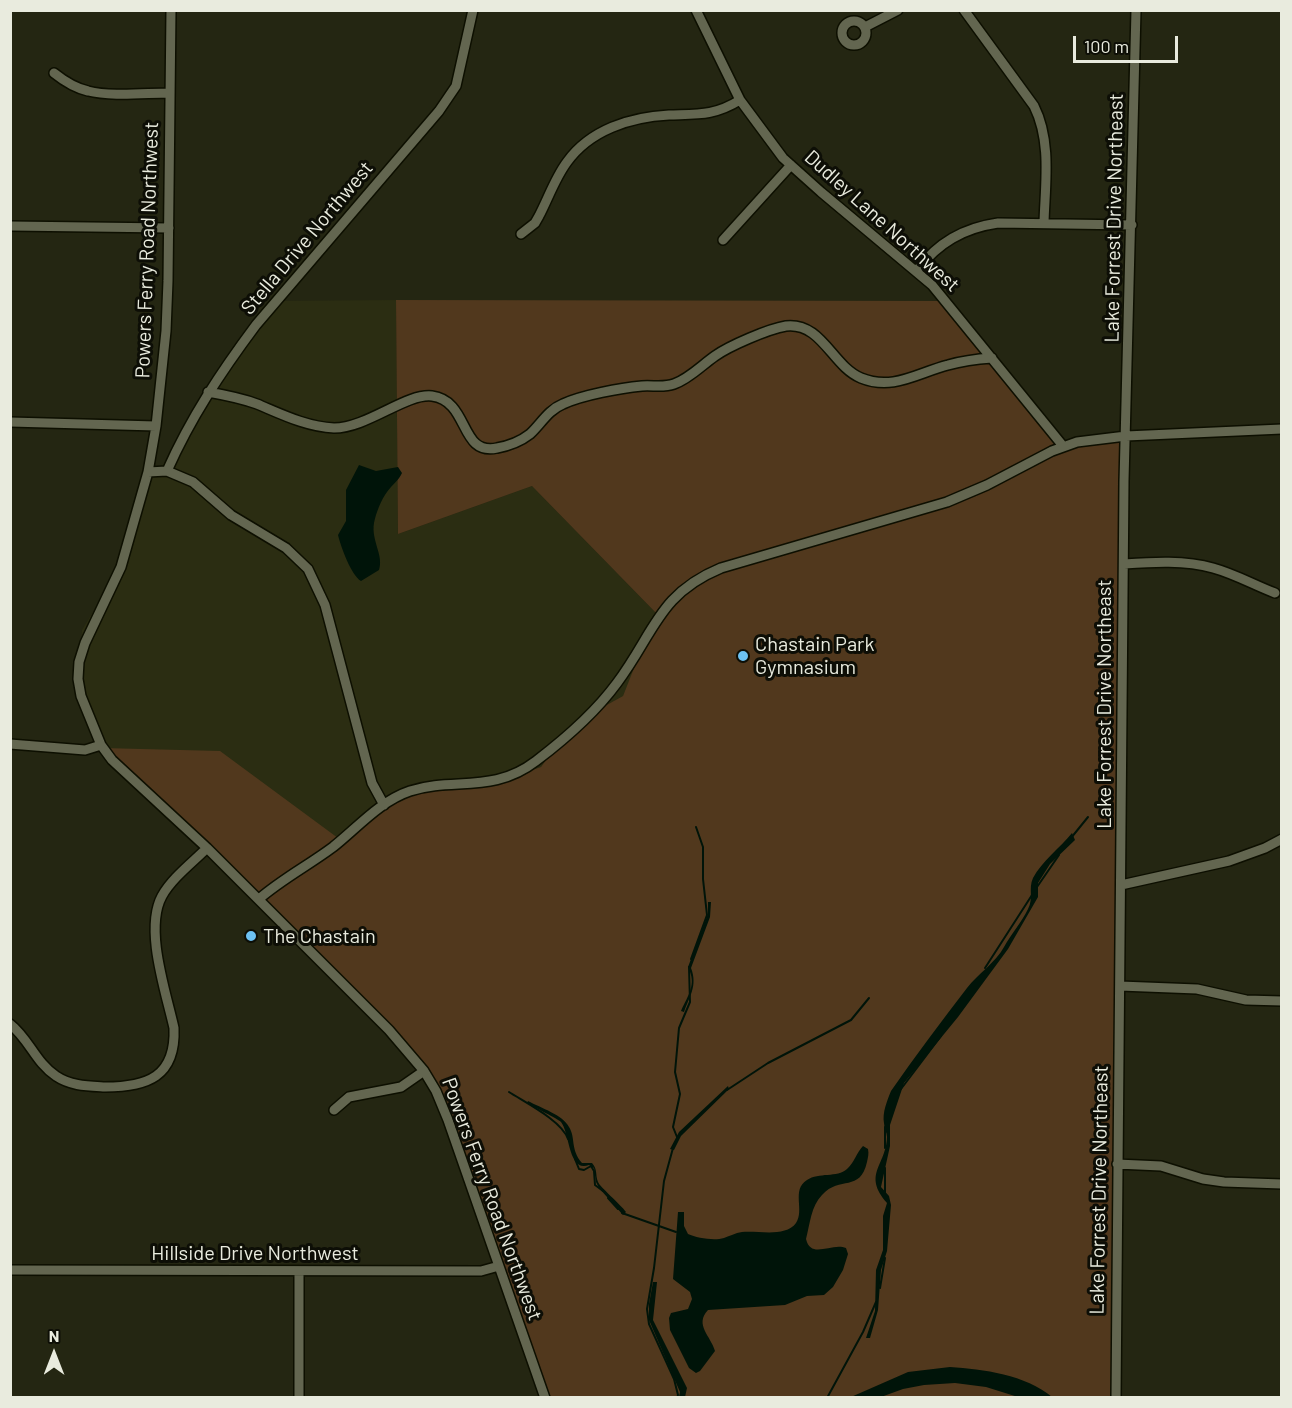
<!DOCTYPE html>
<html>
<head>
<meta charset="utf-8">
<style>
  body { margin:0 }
  #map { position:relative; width:1292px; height:1408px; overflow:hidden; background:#242612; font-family:Barlow,sans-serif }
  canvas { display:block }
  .frame { position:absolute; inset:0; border:12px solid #e9ebde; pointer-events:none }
  .north { position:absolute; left:24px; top:1324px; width:60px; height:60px; -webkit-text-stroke:4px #0d0e06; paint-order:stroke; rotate:0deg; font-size:16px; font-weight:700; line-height:24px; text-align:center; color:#e9ebde }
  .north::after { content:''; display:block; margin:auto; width:21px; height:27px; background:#e9ebde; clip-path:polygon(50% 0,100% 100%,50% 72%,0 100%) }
  .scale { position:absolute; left:1073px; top:36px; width:105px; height:27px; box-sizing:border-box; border:3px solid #e9ebde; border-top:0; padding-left:8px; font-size:18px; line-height:21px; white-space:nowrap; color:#e9ebde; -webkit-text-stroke:4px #0d0e06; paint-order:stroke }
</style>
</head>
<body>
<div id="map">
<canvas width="1292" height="1408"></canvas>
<div class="frame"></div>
<div class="north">N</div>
<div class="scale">100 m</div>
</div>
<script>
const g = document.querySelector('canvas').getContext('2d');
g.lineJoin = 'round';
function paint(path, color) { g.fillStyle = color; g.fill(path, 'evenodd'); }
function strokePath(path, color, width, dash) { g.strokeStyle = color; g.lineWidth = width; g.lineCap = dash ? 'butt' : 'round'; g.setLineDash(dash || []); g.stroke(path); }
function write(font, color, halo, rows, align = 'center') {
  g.font = font + ' Barlow,sans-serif'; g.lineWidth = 6; g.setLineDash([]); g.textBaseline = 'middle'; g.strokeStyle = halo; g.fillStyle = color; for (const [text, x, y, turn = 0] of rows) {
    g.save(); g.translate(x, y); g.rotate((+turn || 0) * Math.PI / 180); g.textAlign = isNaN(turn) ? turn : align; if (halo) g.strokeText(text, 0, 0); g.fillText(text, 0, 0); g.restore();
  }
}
const built = new Path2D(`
  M396,300L398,534L532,486L658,615L623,696L572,724L541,767L493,783L442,791H418L387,807L342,842L102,748L86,721L78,681L82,630L113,579L141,492L176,448L211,381L275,301Z`);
const green = new Path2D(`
  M396,300L947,301L1061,446L1124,430L1116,1397H540L446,1115L423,1075L383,1020L102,748L220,751L342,841L387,807L418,791H442L493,783L541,767L572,724L623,696L651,625L658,615L532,486L398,534Z`);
const water = new Path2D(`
  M359,465L376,471L398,467L402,473C399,480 392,485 387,492C381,500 376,513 374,523C371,541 384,555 379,570L361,581C351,575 341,547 338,535L346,521V490Z
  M1072,833L1075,840L1050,864L1038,883V897L1008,949L958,1017L904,1083L890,1125V1146L881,1187L889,1196L891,1205L887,1251L881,1270L878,1310L870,1338H866L875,1311L876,1270L883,1250V1216L887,1203C862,1174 886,1166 887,1137C887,1133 884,1128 884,1123C882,1113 887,1101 891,1091C915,1056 941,1022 967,988C978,974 996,962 1004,947C1011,934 1022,922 1028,909C1034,898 1028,889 1033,878C1042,861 1060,848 1072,833Z
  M708,902H711L710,917L691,968C698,986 689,997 684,1012L681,1011C688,995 697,985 688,967L708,914Z
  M728,1086L729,1089L681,1136L674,1150L670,1149L679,1132Z
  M528,1101C541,1108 563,1115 569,1127C576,1138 570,1149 582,1163H592C598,1170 595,1174 598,1182C600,1187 620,1204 626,1212L623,1215L599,1188L596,1182L594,1168L589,1165C568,1173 570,1133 561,1122C558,1119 534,1107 527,1103Z
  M863,1146L868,1149C869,1154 868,1157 867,1162C860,1193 840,1175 822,1195C811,1206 810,1224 806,1239C811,1260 832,1242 846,1248L848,1254L843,1270L833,1287L824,1295L807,1296L785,1305L708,1310C694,1325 711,1336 715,1351L700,1371L696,1373L689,1368L670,1330L669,1318L671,1313L688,1309L692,1299L690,1292L673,1279L678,1212H684V1226L688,1234C697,1238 714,1241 724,1238C730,1236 735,1233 742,1232C757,1230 785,1238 796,1223C805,1210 791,1190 807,1180C819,1172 837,1178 847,1169C854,1163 857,1152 863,1146Z
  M653,1282H657L653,1320L687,1388L685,1397H679L680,1392L649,1320V1304Z
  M950,1367C983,1369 1026,1375 1052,1397H1018L986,1387L955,1383L924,1385L903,1389L881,1397H851L908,1372Z`);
const stream = new Path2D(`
  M1071,838L1088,817
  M1037,887L1059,855
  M691,959L707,915L703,879V847L696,827
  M985,968L1032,895
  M901,1089L941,1036
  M727,1090L768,1063L851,1020L869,998
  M509,1092C526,1103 562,1121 568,1139
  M677,1137L673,1127L680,1094L675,1072L679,1028L690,1002L689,967
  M673,1148L664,1181L654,1268L647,1309L649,1324L674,1379L678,1395L677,1398
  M885,1148V1127
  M575,1159L579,1169L584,1170L591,1166L594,1171L595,1185L603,1191
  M885,1168V1193
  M608,1198L618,1209
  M622,1213L676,1232
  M880,1288L885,1258
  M827,1398L863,1332L876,1302`);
const minor = new Path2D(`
  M171,10L168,281L166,331L156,426L148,472L121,567L85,643L79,662L78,679L81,696L101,745L112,760L207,848L389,1030L424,1071L436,1091L448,1120L545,1398
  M696,10L740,100L783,158L821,192L932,285L1063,446
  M964,10L1034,106C1052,142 1045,185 1044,223
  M842 33a12 12 0 1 1 24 0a12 12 0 1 1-24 0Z
  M865,27L898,10
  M54,73C64,81 75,88 88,91C111,97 146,93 170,93
  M10,226L169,228
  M521,234L535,223L539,216C548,199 555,178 567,162C590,130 630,117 669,115C698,114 714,116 740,100
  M723,240L791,165
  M917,270C938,243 963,228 998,223L1132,225
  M208,392C225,395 241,398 257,404C281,414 307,427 334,428C367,428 406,393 432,396C470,401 459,456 497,448C508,446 521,441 530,434C541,424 548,410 563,404C582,395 621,388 642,386C653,385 663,388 674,384C689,379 702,365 715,356C729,346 768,329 786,326C822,322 832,366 861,378C893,391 917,373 948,365C962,361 977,359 992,358
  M10,422L156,426
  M167,471C191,417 221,372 256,325L439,111L456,86L473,10
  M148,472L167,471L193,482L231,515L286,548L308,569L325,605L372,783L384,805
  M1124,564C1153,562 1185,560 1213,568C1235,574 1254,585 1275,593
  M10,744L85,750L101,745
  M1121,885L1229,861L1265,848L1282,839
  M259,899C282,879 309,865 333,847C357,828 380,801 410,791C454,777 493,794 536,761C565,739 595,713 617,683C654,634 658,594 721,568L947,502L987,485L1052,451L1077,442L1126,436L1282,429
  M1120,986L1197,989L1246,1000L1282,1001
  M10,1024C29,1039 36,1063 56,1076C71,1086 87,1086 105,1087C147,1087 176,1077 174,1028C166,992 144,929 162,896C172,878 192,863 207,848
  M334,1110L349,1097L401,1087L424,1071
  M1117,1164L1161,1166L1203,1179L1224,1182L1282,1184
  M10,1270L481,1271L499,1266
  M299,1271V1398
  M1116,1398L1124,481L1136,10`);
const markers = [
  [743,656,6,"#6dc2f3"],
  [251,936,6,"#6dc2f3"]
];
const streetNames = [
  ["Lake Forrest Drive Northeast",1114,218,-89],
  ["Dudley Lane Northwest",882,221,42],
  ["Stella Drive Northwest",307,238,-50],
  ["Powers Ferry Road Northwest",147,250,-88],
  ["Lake Forrest Drive Northeast",1104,704,-90],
  ["Lake Forrest Drive Northeast",1099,1190,-89],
  ["Powers Ferry Road Northwest",492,1199,70],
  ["Hillside Drive Northwest",255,1253]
];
const poiNames = [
  ["Chastain Park",755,644],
  ["Gymnasium",755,667],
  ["The Chastain",263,936]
];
paint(built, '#2b2d12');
paint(green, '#51381d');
paint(water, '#001409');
strokePath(stream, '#001409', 2);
strokePath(minor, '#0d0f00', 12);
strokePath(minor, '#636650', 9);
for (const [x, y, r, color] of markers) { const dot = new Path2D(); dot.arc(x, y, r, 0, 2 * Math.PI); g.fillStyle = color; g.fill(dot); strokePath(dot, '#0d0e06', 2); }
write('20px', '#e9ebde', '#0d0e06', streetNames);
write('20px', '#e9ebde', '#0d0e06', poiNames, 'left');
</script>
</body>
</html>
